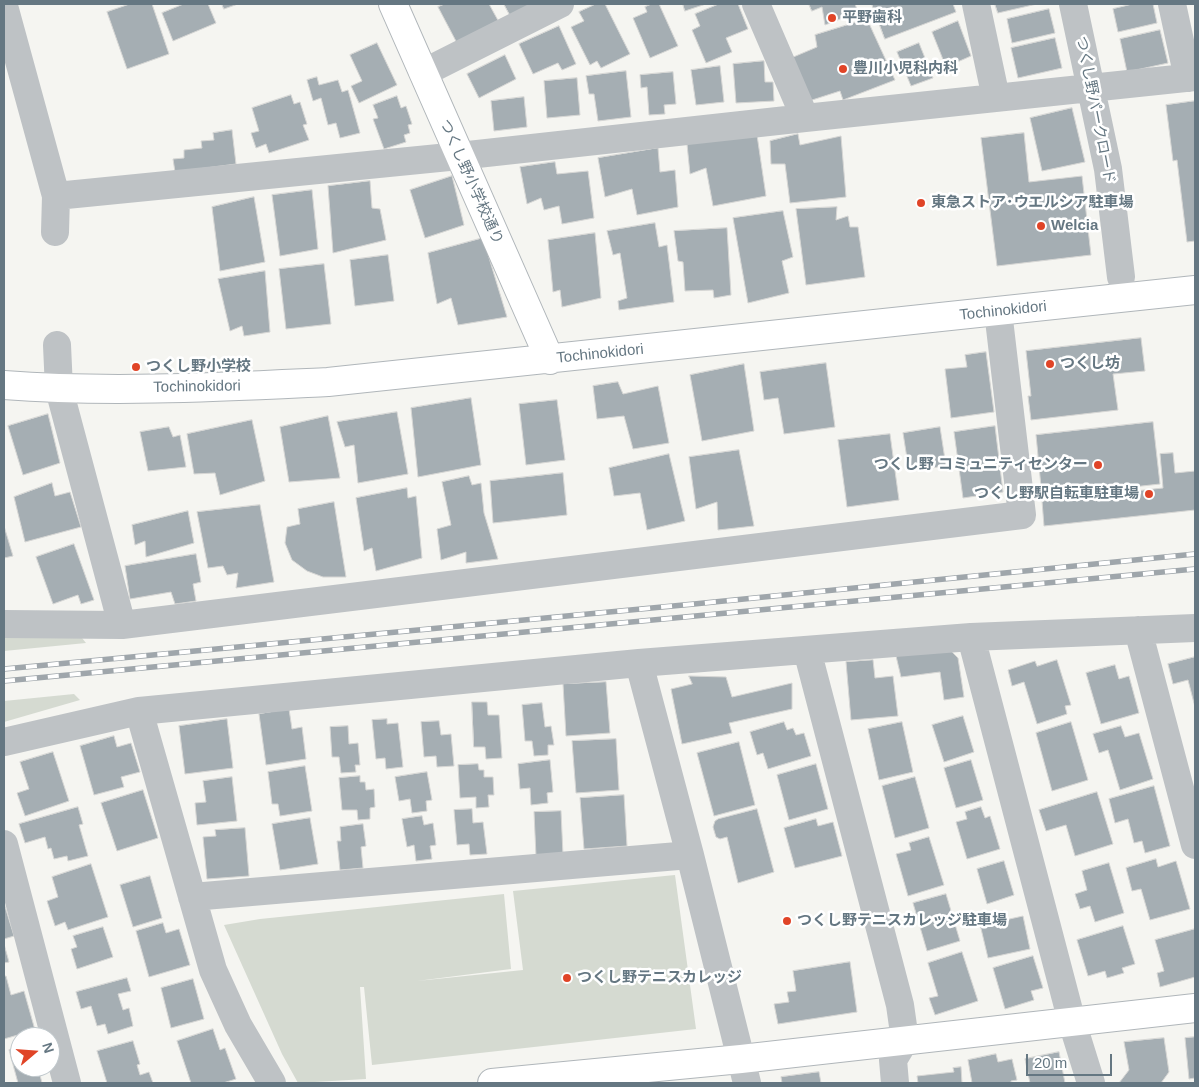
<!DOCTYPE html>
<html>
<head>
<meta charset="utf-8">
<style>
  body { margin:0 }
  #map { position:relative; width:1199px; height:1087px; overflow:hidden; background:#f5f5f1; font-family:Arial,sans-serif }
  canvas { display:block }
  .frame { position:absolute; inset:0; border:5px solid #657782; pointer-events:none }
  .north { position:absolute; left:10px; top:1027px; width:50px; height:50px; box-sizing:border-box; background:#fff; border:1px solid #c1c9cd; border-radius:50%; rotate:72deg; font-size:14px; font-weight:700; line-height:20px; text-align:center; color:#657782 }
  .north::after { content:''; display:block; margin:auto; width:18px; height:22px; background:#e04427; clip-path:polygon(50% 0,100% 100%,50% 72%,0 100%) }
  .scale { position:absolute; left:1026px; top:1054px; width:86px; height:22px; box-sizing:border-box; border:2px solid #657782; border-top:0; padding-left:6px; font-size:15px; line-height:18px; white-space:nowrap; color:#657782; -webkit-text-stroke:4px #fff; paint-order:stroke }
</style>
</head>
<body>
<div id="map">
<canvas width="1199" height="1087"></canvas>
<div class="frame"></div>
<div class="north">N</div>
<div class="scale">20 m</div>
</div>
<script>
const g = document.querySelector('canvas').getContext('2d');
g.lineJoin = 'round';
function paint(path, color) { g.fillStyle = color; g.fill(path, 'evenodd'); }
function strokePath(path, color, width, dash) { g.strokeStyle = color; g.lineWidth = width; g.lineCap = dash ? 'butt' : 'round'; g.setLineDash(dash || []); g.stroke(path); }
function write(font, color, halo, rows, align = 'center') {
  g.font = font + ' Arial,"Noto Sans JP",sans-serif'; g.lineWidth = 5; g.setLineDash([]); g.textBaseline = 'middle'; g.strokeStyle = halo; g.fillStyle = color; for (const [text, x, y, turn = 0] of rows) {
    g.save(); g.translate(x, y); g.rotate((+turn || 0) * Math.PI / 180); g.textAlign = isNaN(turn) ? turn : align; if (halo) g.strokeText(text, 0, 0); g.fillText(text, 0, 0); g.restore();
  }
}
const green = new Path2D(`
  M4,638H82L86,643L4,651Z
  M74,694L80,700L4,722V701Z
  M675,875L696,1029L372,1065L364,987H360L366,1079L298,1083L282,1054L224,925L260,919L504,894L511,969L417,981L523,970L513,891Z`);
const building = new Path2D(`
  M130,4H152L169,54L127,69L107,12Z
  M184,4H208L216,23L173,41L162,13Z
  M222,4H238L224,9Z
  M445,4H489L500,24L458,45L438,7Z
  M504,4H537L511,17Z
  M596,4H605L630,54L601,68L597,61L590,65L571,27L584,21L579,12Z
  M652,4H659L678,46L650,58L633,18L647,12L645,7Z
  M683,4H706L685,11Z
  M719,4H738L748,29L726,38L732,52L706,63L692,30L700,26L695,14Z
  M809,4H855L858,12L825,25L822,7L812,11Z
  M872,4H953L956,12L885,39Z
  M995,4H1037L998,13Z
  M1133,4H1153L1157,23L1118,32L1113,9Z
  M1049,9L1055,33L1012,43L1007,19Z
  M867,19L895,80L843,100L840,91L809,101L791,58L817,47L815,35Z
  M958,21L971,56L946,67L932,32Z
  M559,26L576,64L562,70L558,63L533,74L519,44Z
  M1160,30L1168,63L1127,72L1120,39Z
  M1055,38L1062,68L1018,78L1011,48Z
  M377,43L397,85L359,103L351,86L362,81L350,55Z
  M919,43L933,78L911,86L897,52Z
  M505,55L516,79L479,98L467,74Z
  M764,61L765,82H773L774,101L736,103L733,64Z
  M720,66L724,102L696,105L691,70Z
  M626,71L631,117L598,121L594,94H589L586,76Z
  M673,72L676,104L664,105L665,114L649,115L647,87L641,88L640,75Z
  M317,77L319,85L338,80L342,92L348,90L360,133L340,138L336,123L328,125L321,98L313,101L307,80Z
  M577,78L580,115L547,118L544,81Z
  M291,95L294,104L300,102L307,124L303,125L309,140L269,153L266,144L256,148L251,133L259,131L252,108Z
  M397,96L401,108L406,106L412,124L408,125L410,133L404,135L406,142L384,149L373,119L378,118L373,105Z
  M524,97L527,127L494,131L491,101Z
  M1195,101V241L1187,242L1177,160L1173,161L1166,105Z
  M1072,108L1085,162L1042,171L1030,118Z
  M232,130L236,164L175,172L173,159L184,158V150L202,148L201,141L214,140L213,133Z
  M1024,133L1029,182L1082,176L1091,255L997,266L981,138Z
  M798,134L800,145L841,136L846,197L790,203L785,164H771L770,141Z
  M757,135L766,196L713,206L706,168L690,174L687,144Z
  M658,148L660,172L675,170L678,207L637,215L632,189L605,197L598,158Z
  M555,162L557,174L588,171L594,218L562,224L559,206L544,210L541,198L527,204L520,167Z
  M452,176L464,225L425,238L410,190Z
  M370,181L372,208L380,209L386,240L333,253L328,186Z
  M312,190L318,249L280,256L272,195Z
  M254,197L265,262L220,271L212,207Z
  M837,207L836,220L848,216L850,227H858L865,277L806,285L796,209Z
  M783,211L793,257L782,261L789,293L748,303L733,218Z
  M655,223L659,247L667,245L674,302L619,310L618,301L627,298L620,253L613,255L607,231Z
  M727,228L731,295L714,298L713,290L685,291L683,262L678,261L674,231Z
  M595,233L601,298L562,307L560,290L553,292L548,240Z
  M483,238L507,317L458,325L451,298L437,304L428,253Z
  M388,255L394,301L355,306L350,260Z
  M324,264L331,324L286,329L279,269Z
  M265,271L270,332L244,336L242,326L230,331L218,279Z
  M1141,338L1145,371L1113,374L1118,410L1031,420L1028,396H1031L1026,351Z
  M986,352L994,412L951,418L945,369L967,367L965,355Z
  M826,363L835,427L784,434L778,398L764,400L760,372Z
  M744,364L754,431L702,441L690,375Z
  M618,382L623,394L658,386L669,443L633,449L624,416L597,419L593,386Z
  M471,398L481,465L418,477L411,408Z
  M557,400L565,460L526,465L519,404Z
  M397,412L408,474L358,483L354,445L345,447L337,422Z
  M48,414L60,463L23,475L8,426Z
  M328,416L340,478L289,482L280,427Z
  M252,420L265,481L220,495L215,473L194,474L187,434Z
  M1153,422L1160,484L1042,497L1036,435Z
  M995,426L1003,492L963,498L954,432Z
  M169,427L173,437L180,435L186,467L148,471L140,432Z
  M940,427L946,466L909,471L903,433Z
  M890,434L899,500L847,507L838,440Z
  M739,450L754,526L718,530L717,502L696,509L689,457Z
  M1173,453L1175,473L1195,471V510L1044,526L1042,501L1163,488L1160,454Z
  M669,454L685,521L647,530L640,493L614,496L609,468Z
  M563,473L567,515L493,523L490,481Z
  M469,476L472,485L481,483L484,513L498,559L466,563V552L441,560L437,529L451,525L442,482Z
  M52,483L55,496L70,492L81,527L25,542L14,497Z
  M407,488L408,498L416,496L422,558L376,571L372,548L364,551L356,498Z
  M334,502L346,577H323L307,571L292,560L285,543L287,527L300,524L298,509Z
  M260,505L274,582L236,588L238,573L227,575L223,566L208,568L197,512Z
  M188,511L194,543L146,557L145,541L135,545L132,525Z
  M4,526L13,556L4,558Z
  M74,544L94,600L81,604L78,595L53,604L36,557Z
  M196,554L201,582L193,584L196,601L175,604L171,592L130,599L125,566Z
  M951,651L958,658L964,697L944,700L940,672L901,677L896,656Z
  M1195,657V707L1188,680L1173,684L1168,664Z
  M873,660L875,678L893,676L898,716L851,720L846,662Z
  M1057,660L1071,705L1065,706L1067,714L1037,724L1024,682L1012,686L1008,670L1035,661L1037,666Z
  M1115,665L1119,679L1129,676L1139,713L1101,724L1086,673Z
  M689,676L726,677L732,697L792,683V709L729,723L732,733L682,744L671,689L692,684Z
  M606,682L610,733L566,736L563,684Z
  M472,702H487L488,715H499L502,758L486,759L485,747H474Z
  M542,703L545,727L551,726L554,745H548V755L534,756L532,741H525L522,705Z
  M289,709L292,729L302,727L306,759L266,765L259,714Z
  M963,716L974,752L944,762L932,725Z
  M227,719L233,768L185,774L179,726Z
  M387,719V724L398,723L403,767L386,769L385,758L376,759L372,720Z
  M439,721L441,735L451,734L454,766L437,767L436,756L424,757L421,722Z
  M784,722L787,730L793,728L796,735L804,733L811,756L768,769L763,753L757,755L750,732Z
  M902,722L913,772L879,780L868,729Z
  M1071,722L1088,780L1052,791L1036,733Z
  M348,726L349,744L358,743L360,765H355L356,772L341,773L339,757H332L330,727Z
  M1121,726L1125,737L1139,733L1153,779L1120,790L1108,750L1099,753L1093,734Z
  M114,736L117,747L131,743L140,772L121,777L124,787L94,795L80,746Z
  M616,739L619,790L576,793L572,741Z
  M739,742L755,805L714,816L697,753Z
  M53,752L69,801L25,816L17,793L29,789L20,762Z
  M550,760L553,792L547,793L548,803L531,805L530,788L520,789L518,764Z
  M971,760L983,800L956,808L944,768Z
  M478,764L479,770H484V777H493L494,795H488L489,807L476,808V797L460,798L458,765Z
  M816,764L828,809L789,820L777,775Z
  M305,766L312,811L280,816L278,804H272L268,772Z
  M427,772L432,800L426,801L427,811L412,813L410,799L399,801L395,777Z
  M360,776V782H365L366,790L374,789L375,807L370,808V819L358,820L357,810H342L339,778Z
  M232,777L237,821L197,825L195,803L206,802L203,781Z
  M915,777L929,828L895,838L882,786Z
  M1154,786L1170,846L1145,853L1142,841L1134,843L1128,819L1115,823L1109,799Z
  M143,790L158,838L117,851L101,803Z
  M1097,792L1113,844L1075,856L1066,825L1046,831L1039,810Z
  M624,795L627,846L584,849L580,798Z
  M78,807L83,824L79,825L88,856L68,861L67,856L54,859L51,848L48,849L45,837L25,843L19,824Z
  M981,807L985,818L990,816L1000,849L967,859L956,822L967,819L965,812Z
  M472,809L473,823L483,822L487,854L470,855L469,844L457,845L454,810Z
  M757,809L774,872L738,883L727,837L720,839L716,837L713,827L715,821L718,819Z
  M561,811L563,855L536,856L534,812Z
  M422,816L424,825L433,823L436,845L430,846L432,859L416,861L414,845L407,847L402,819Z
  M310,818L318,864L280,870L272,824Z
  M816,819L818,826L833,822L842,856L795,868L784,828Z
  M363,824L366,846L361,847L363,868L340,870L337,841H341L340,827Z
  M245,828L249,876L207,879L203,837L216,836L215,830Z
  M929,837L944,885L908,896L896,854L911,850L909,843Z
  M1156,859L1158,867L1176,861L1190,909L1150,920L1141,889L1132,891L1126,868Z
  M1004,861L1014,895L987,904L977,869Z
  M1109,863L1124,913L1095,922L1090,906L1080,909L1075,894L1087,890L1082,871Z
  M91,864L108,917L68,930L65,922L55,926L47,901L58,897L52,877Z
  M150,876L162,918L133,927L120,885Z
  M946,894L960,941L927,951L913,903Z
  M4,903L14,936L4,939Z
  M1003,911L1005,920L1023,916L1030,949L988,958L978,916Z
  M163,923L166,933L179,929L190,965L149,977L136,931Z
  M1123,926L1135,964L1122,968L1124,973L1107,978L1105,971L1088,976L1077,940Z
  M103,927L113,957L77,969L71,949L77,947L73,936Z
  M1195,929V977L1160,987L1157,973L1164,971L1155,940Z
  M4,944L9,962L4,963Z
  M962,952L978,1001L935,1015L929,998L938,996L928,963Z
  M1033,956L1043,988L1031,991L1034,1000L1005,1009L993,968Z
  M850,962L857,1012L778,1024L774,1004L789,1002L787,992L796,991L793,971Z
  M4,976H6L11,995L24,991L35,1030L4,1039Z
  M127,978L131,991L118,994L123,1010L129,1008L133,1026L108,1034L105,1024L97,1026L91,1006L81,1009L76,992Z
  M193,979L204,1019L171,1028L161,988Z
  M213,1029L220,1050L225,1048L236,1079L223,1083H191L177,1041Z
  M1195,1037V1078L1189,1079L1185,1038Z
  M1164,1038L1169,1072L1161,1083H1119L1129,1070L1124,1042Z
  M133,1041L140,1064L137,1065L140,1075L149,1072L153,1083H107L97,1051Z
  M20,1047V1067H38L42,1083H18L9,1050Z
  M1059,1052L1065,1083H1030L1025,1059Z
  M996,1054L998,1062L1012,1059L1017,1080L1011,1081V1083H972L968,1060Z
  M961,1067L962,1083H918L917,1076L954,1072L953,1068Z
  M819,1072L821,1083H782L781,1077Z`);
const street = new Path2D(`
  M756,4L805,118
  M976,4L996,98
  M1073,4L1108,169L1121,277
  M1172,4L1188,78
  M4,6L56,196L55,232
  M423,73L560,4
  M56,196L459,156L805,118L1195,77
  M57,345L59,389L122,625
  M4,624L122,625L1022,515L998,311
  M1138,630L1195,845
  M971,637L1072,1022L1091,1083
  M807,650L900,1005L905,1040L893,1060L895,1083
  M639,663L690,855L747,1083
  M139,711L213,970L238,1025L272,1083
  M4,742L139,711L639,663L971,637L1195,628
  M4,844L67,1083
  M192,897L690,855`);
const secondary = new Path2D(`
  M393,4L550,360
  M4,385C111,393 220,387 328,382L1195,290
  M492,1083L741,1059L1195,1008`);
const rail = new Path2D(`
  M4,669L694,604L1195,554
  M4,681L1195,569`);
const markers = [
  [832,18,5,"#e04427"],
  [843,69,5,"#e04427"],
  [921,203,5,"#e04427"],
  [1041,226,5,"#e04427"],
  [1050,364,5,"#e04427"],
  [136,367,5,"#e04427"],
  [1098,465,5,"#e04427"],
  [1149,494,5,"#e04427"],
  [787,921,5,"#e04427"],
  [567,978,5,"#e04427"]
];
const poiNames = [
  ["平野歯科",842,18],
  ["豊川小児科内科",853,69],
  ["東急ストア･ウエルシア駐車場",931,203],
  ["Welcia",1051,226],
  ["つくし坊",1060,364],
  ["つくし野小学校",146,367],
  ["つくし野 コミュニティセンター",1088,465,"right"],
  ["つくし野駅自転車駐車場",1139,494,"right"],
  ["つくし野テニスカレッジ駐車場",797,921],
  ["つくし野テニスカレッジ",577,978]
];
const streetNames = [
  ["つくし野パークロード",1095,110,79],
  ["つくし野小学校通り",471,182,66],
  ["Tochinokidori",1003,311,-6],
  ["Tochinokidori",600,354,-6],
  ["Tochinokidori",197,387,-1]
];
paint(green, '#d5dad1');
paint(building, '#a5aeb3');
strokePath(building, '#d6d6d4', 1);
strokePath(secondary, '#b0b6ba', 30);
strokePath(street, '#bec2c5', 28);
strokePath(secondary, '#fff', 28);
strokePath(rail, '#9fa6ab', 5.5);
strokePath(rail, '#fff', 4, [11]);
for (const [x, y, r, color] of markers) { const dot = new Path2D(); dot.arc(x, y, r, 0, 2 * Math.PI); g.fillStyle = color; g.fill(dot); strokePath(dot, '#fff', 2); }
write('bold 15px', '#657782', '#fff', poiNames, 'left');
write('15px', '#657782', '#fff', streetNames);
</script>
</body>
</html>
